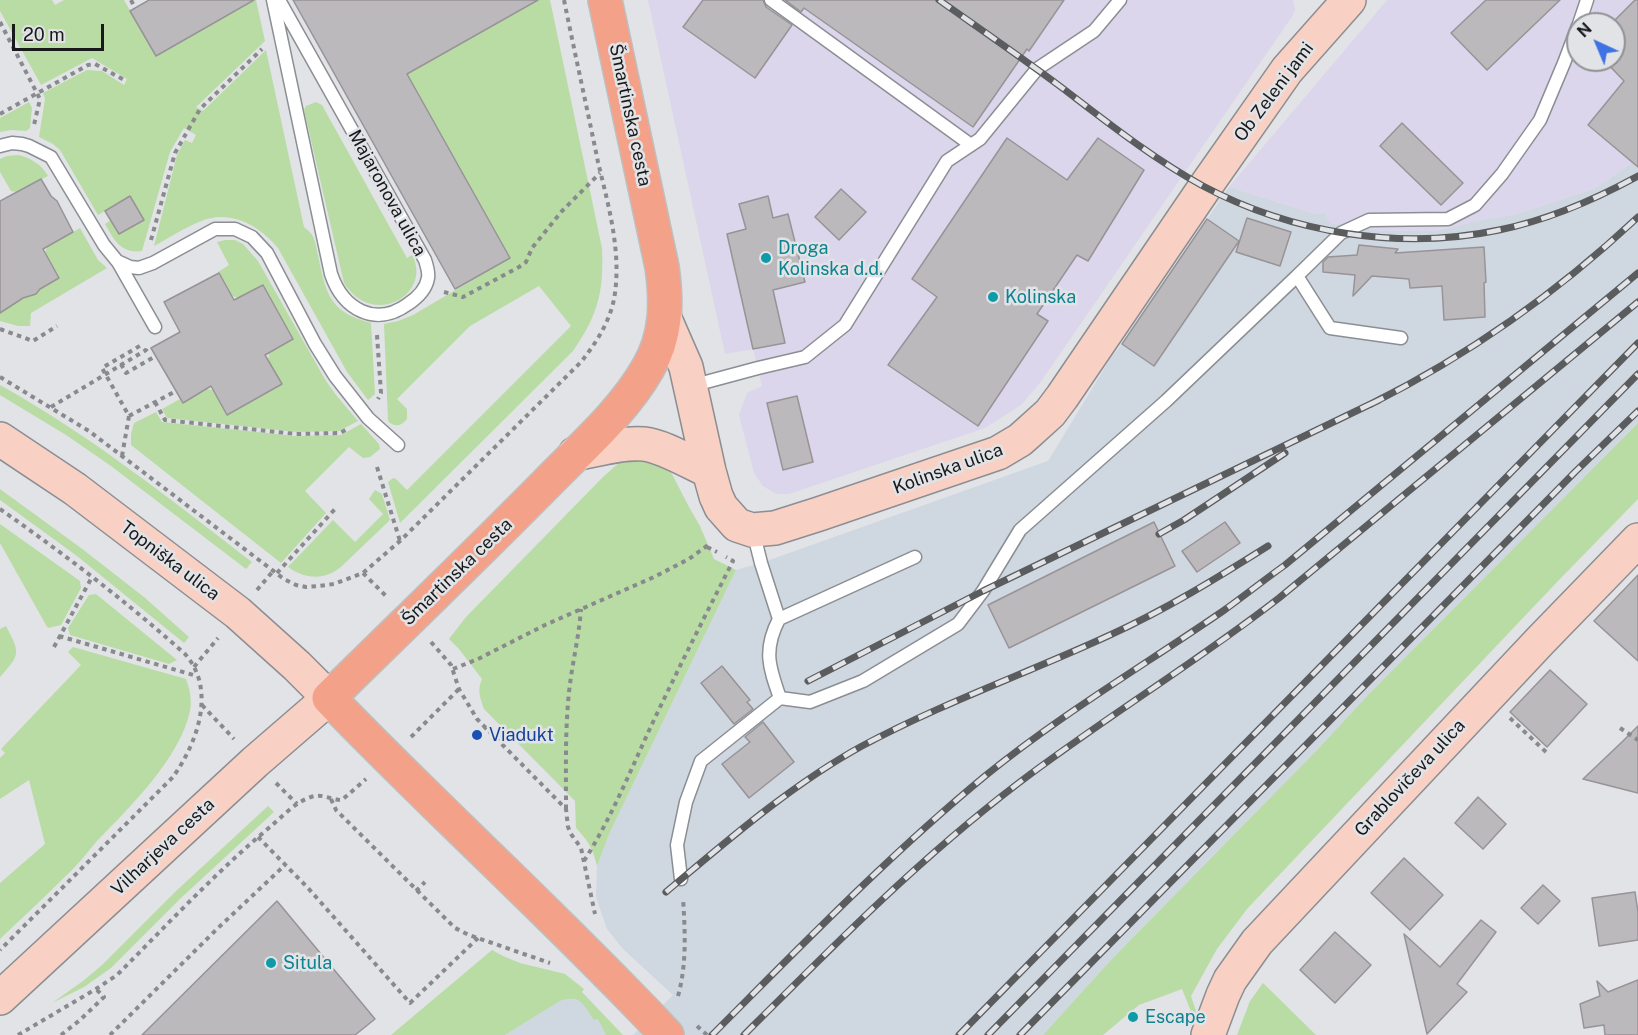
<!DOCTYPE html>
<html>
<head>
<meta charset="utf-8">
<style>
  body { margin:0 }
  #map { position:relative; width:1638px; height:1035px; overflow:hidden; background:#e1e3e7; font-family:"Public Sans",sans-serif }
  canvas { display:block }
  .north { position:absolute; left:1566px; top:12px; width:60px; height:60px; box-sizing:border-box; background:#e1e3e7; border:2px solid #919295; border-radius:50%; rotate:316deg; font-size:16px; font-weight:700; line-height:24px; text-align:center; color:#18191a }
  .north::after { content:''; display:block; margin:auto; width:21px; height:27px; background:#3f72e3; clip-path:polygon(50% 0,100% 100%,50% 72%,0 100%) }
  .scale { position:absolute; left:12px; top:24px; width:92px; height:27px; box-sizing:border-box; border:3px solid #18191a; border-top:0; padding-left:8px; font-size:18px; line-height:21px; white-space:nowrap; color:#18191a; -webkit-text-stroke:4px #e1e3e7; paint-order:stroke }
</style>
</head>
<body>
<div id="map">
<canvas width="1638" height="1035"></canvas>
<div class="north">N</div>
<div class="scale">20 m</div>
</div>
<script>
const g = document.querySelector('canvas').getContext('2d');
g.lineJoin = 'round';
function paint(path, color) { g.fillStyle = color; g.fill(path, 'evenodd'); }
function strokePath(path, color, width, dash) { g.strokeStyle = color; g.lineWidth = width; g.lineCap = dash ? 'butt' : 'round'; g.setLineDash(dash || []); g.stroke(path); }
function write(font, color, halo, rows, align = 'center') {
  g.font = font + ' "Public Sans",sans-serif'; g.lineWidth = 5; g.setLineDash([]); g.textBaseline = 'middle'; g.strokeStyle = halo; g.fillStyle = color; for (const [text, x, y, turn = 0] of rows) {
    g.save(); g.translate(x, y); g.rotate((+turn || 0) * Math.PI / 180); g.textAlign = isNaN(turn) ? turn : align; if (halo) g.strokeText(text, 0, 0); g.fillText(text, 0, 0); g.restore();
  }
}
const industrial = new Path2D(`
  M648,0H1293L1295,9L1293,15L1040,383L1021,405L985,428L789,494H776L763,486L754,473L739,415L747,393L762,386L753,349L725,354Z
  M1387,0H1638V159L1594,189L1517,214L1471,222L1462,225L1436,231H1383L1330,223L1325,213L1315,214L1229,187ZM1578,24H1614V60H1578Z`);
const built = new Path2D(`
  M1638,159V423L1368,695L1318,749L1110,961L1043,1035H633L673,995L623,949L607,929L596,897L597,866L610,832L736,570L761,563L1048,461L1112,356L1122,344L1229,187L1315,214L1325,213L1330,223L1383,231H1436L1462,225L1471,222L1517,214L1594,189Z
  M570,998L582,1002L598,1018L606,1035H505L560,1001Z`);
const green = new Path2D(`
  M0,0H52L55,5L64,0H124L156,56L249,3L248,0H256L265,41L196,107L203,111L266,50L304,227C316,236 315,242 318,255C326,294 329,312 371,323L375,394L368,400L347,372L278,248C259,225 229,208 199,222C184,228 169,238 154,246L177,155L185,140L192,143L196,135L184,128L170,152L142,251C121,254 114,240 105,224L111,220L119,234L144,220L130,196L98,215L60,150L53,144L39,137L45,99L43,93L87,70L102,71L124,85L127,79L92,58L41,85L0,11Z
  M365,0H550L602,248C604,292 598,315 573,351L400,523L388,482L393,478L396,479L407,490L571,326L539,286L470,326L397,399L407,409V419C401,426 395,428 388,421L384,324L398,321L413,315L510,258Z
  M29,102L32,108L30,128L26,131L11,130L0,132V118Z
  M316,102L322,105L407,258L412,255C433,293 374,330 344,283L304,110L306,106Z
  M18,155C31,158 41,164 48,176L16,192L11,191L0,172V159L7,156Z
  M80,228L98,260L107,268L31,313L30,326H18L0,321V301L5,310L23,298L36,294L40,289L59,278L45,253L47,247Z
  M225,240H235L243,244L258,261L326,381L336,395L358,421L339,431L297,432L167,418L162,409L180,399L183,403L206,389L213,390L227,415L281,384L268,360L269,352L293,339L263,285L239,298L232,296L218,272L229,265L217,242Z
  M0,385C90,435 170,499 252,562L246,569L111,466L66,435L0,395Z
  M156,412L162,422L295,436L341,435L361,424L379,444L380,449L370,457L363,458L349,447L305,491L326,513L281,563L131,445V434L134,423Z
  M1638,423V499L1558,581L1247,909L1217,949L1191,996L1196,1011V1014H1192L1182,989L1139,1005L1103,1035H1043L1110,961L1318,749L1368,695Z
  M635,455L667,467L672,474L689,507L700,526L714,559L736,570L610,832L597,866C593,848 588,841 576,828L575,801L484,709C480,698 477,690 482,679L459,649L449,639L466,617L603,477L622,460Z
  M0,489L81,548L144,597L189,637L184,643L77,556L0,500Z
  M375,490L382,494L390,520L342,566C326,580 306,580 288,567L333,520L355,542L383,514L369,499Z
  M0,524L80,581L81,588L61,625L48,628L46,625L0,543Z
  M96,594L177,660L169,664L70,635L68,628L89,595Z
  M6,626C20,653 21,654 0,677V629Z
  M73,647L186,679C190,689 192,700 190,711C180,758 130,807 97,841C89,850 82,860 73,869C49,893 24,916 0,939V883L45,844L29,780L0,799V758L5,753L1,749L81,665L68,652Z
  M268,806L274,812L181,898L111,968L84,987L52,1003L83,981L102,965L175,892Z
  M492,950L503,956L520,963L565,974L584,989L582,992L623,1035H606L598,1019L594,1020C583,1005 581,994 560,1001L505,1035H391Z
  M1263,983L1315,1034L1316,1035H1237L1250,1001Z`);
const building = new Path2D(`
  M149,0H254L156,56L130,11Z
  M293,0H538L407,74L510,258L455,289Z
  M703,0H763L766,7L792,25L755,78L683,27Z
  M785,0H1064L1029,51L1027,49L973,127L804,8L801,12Z
  M1486,0H1560L1487,70L1451,33Z
  M1635,0H1638V167L1588,125L1624,81L1604,60H1614V24H1611Z
  M1402,123L1463,183L1441,205L1380,146Z
  M1007,138L1067,180L1098,138L1144,170L1088,261L1077,255L1037,314L1048,321L978,426L888,365L937,297L912,279Z
  M41,179L51,196L57,201L73,232L43,249L59,278L40,289L36,294L23,298L0,313V201Z
  M841,189L866,212L839,240L815,217Z
  M130,196L144,220L119,234L105,211Z
  M768,196L773,218L788,214L805,282L773,290L785,343L753,349L727,234L746,229L739,204Z
  M1247,218L1291,232L1280,266L1236,252Z
  M1207,219L1239,241L1154,366L1122,344Z
  M1359,245L1398,249L1395,253L1484,247L1486,282L1484,283L1485,317L1444,320L1442,286L1410,288L1409,279L1372,276L1353,296L1355,275L1323,272V262L1328,257L1357,255Z
  M219,273L234,300L263,285L293,339L265,355L282,384L227,415L211,386L183,403L151,348L180,332L164,302Z
  M797,396L813,462L783,470L767,403Z
  M1154,522L1175,566L1009,648L988,605Z
  M1225,522L1240,543L1197,572L1182,551Z
  M1638,575V661L1594,621Z
  M722,666L750,700L747,702L753,709L734,724L701,683Z
  M1550,670L1587,704L1547,747L1510,712Z
  M763,722L794,762L749,798L722,764L750,742L745,737Z
  M1638,726V793L1583,779L1623,741Z
  M1478,797L1506,824L1483,849L1455,823Z
  M1404,858L1443,895L1410,930L1371,893Z
  M1543,885L1560,901L1538,924L1521,908Z
  M1635,892L1638,912V940L1599,946L1592,898Z
  M277,901L375,1019L355,1035H142Z
  M1481,920L1496,932L1457,984L1467,992L1427,1034L1404,934L1440,967Z
  M1335,932L1371,965L1335,1003L1300,970Z
  M1638,980V1035H1605L1604,1025L1584,1028L1580,1004L1600,996L1597,981L1608,992Z`);
const path = new Path2D(`
  M131,0L135,8
  M0,22L40,99L34,125
  M0,114L88,65L95,64L126,81
  M151,240L175,153L200,109L262,49
  M444,292L463,297L519,267L526,262L532,248L562,211L600,173
  M0,329L33,341L57,326
  M377,335L381,393L378,399
  M121,364L126,373L156,356
  M0,377L89,431L284,579L296,585L306,587L319,586L334,584L363,573L400,541L581,362C597,342 612,318 615,293C621,249 608,204 598,162C587,108 575,54 564,0
  M155,402L165,420L296,434L340,433L349,428
  M51,407L146,350L148,345
  M129,416L176,391
  M122,456L129,416L102,368L143,344
  M377,467L400,541
  M0,509C64,554 127,602 185,654C217,690 197,743 173,777L0,950
  M707,547L717,552
  M277,573L335,509
  M363,573L388,598
  M257,590L274,570
  M59,636L197,676
  M431,642L451,665L459,689L477,719L566,809L568,827L571,834L581,848L595,914
  M54,647L92,577
  M194,667L218,638
  M453,669L478,659L545,625L654,577L689,559L708,545
  M202,705L234,739
  M1510,718L1546,752
  M1620,728L1638,740
  M477,735L486,727
  M411,737L459,689
  M276,783L297,804
  M331,799L336,810L455,928L469,935L550,963
  M566,809C566,770 565,731 569,692C572,664 579,637 581,609
  M258,837L308,888L410,1003L478,938
  M584,861C612,817 631,769 653,722C679,667 706,614 733,561L726,557
  M416,891L425,882
  M678,996C687,964 685,930 683,898
  M697,1026L707,1035
  M18,1035L96,989L117,975C167,925 216,872 270,827C282,817 295,802 311,797C322,793 331,800 342,800L366,779
  M61,1035L80,1020L104,997L97,990
  M110,1035L218,928L285,865`);
const lane = new Path2D(`
  M273,0L331,274C343,309 375,328 408,304C417,298 426,290 428,278C429,272 427,266 425,260L279,0
  M771,0L971,145
  M1579,24L1587,0
  M0,146L12,143L22,144L29,146L51,157L104,245L117,261L130,267L139,268L153,263L215,229H235L252,237L267,253L315,344L335,376L368,418L398,445
  M118,262L155,327
  M1401,338L1330,328L1297,276L1341,233L1369,220L1448,219L1475,205L1502,174L1540,120L1564,63L1578,26
  M691,386L758,368L805,357L845,325L947,161L980,139L1037,69L1094,31L1120,0
  M753,531L761,563L779,619
  M780,698L810,702L863,681L958,624L983,591L1020,530L1166,401L1297,276
  M681,879L677,845L686,802L701,761L780,698C769,667 763,650 779,619L915,557`);
const secondary = new Path2D(`
  M665,319L686,367L709,471L716,496L721,507L737,525L752,530L775,528L819,514L998,453L1020,440L1029,432L1050,413L1062,397L1205,187L1287,70L1349,0
  M0,439L75,489L238,613L297,666L329,698L255,762L0,998
  M575,454C597,450 622,442 644,444C663,446 691,463 709,471
  M1208,1035L1223,995L1230,980L1257,942L1541,640L1638,540`);
const primary = new Path2D(`
  M605,0L662,267C667,302 667,336 648,368C623,412 581,448 546,484C475,556 401,627 329,698C439,812 558,919 667,1035`);
const rail = new Path2D(`
  M939,0C980,29 1021,57 1061,87C1107,122 1152,158 1203,186C1291,233 1400,251 1499,230C1548,220 1594,200 1638,176
  M1371,404C1469,355 1558,292 1638,217
  M1159,534L1184,520L1285,453
  M808,681L983,591L1379,400
  M666,892C728,840 791,785 862,746C942,703 1028,673 1110,635C1165,610 1217,578 1268,546
  M712,1035C801,946 888,856 985,776C1060,715 1143,666 1223,611C1244,596 1264,580 1285,565L1638,273
  M744,1035C831,948 918,860 1016,785C1101,720 1194,664 1279,598L1638,302
  M959,1035L1638,343
  M988,1035L1638,374
  M1020,1035L1576,471L1638,411`);
const markers = [
  [766,258,6,"#0f9aa8"],
  [993,297,6,"#0f9aa8"],
  [477,735,6,"#1a4fb4"],
  [271,963,6,"#0f9aa8"],
  [1133,1017,6,"#0f9aa8"]
];
const streetNames = [
  ["Ob Zeleni jami",1274,92,-53],
  ["Šmartinska cesta",630,115,78],
  ["Majaronova ulica",387,193,61],
  ["Kolinska ulica",948,469,-20],
  ["Topniška ulica",170,561,37],
  ["Šmartinska cesta",457,572,-44],
  ["Grablovičeva ulica",1410,778,-47],
  ["Vilharjeva cesta",163,847,-43]
];
const cultureNames = [
  ["Droga",778,248],
  ["Kolinska d.d.",778,269],
  ["Kolinska",1005,297],
  ["Situla",283,963],
  ["Escape",1145,1017]
];
const transitNames = [
  ["Viadukt",489,735]
];
paint(industrial, '#dbd6eb');
paint(built, '#cfd7e1');
paint(green, '#b9dca5');
paint(building, '#bcb9bc');
strokePath(building, '#979397', 1.5);
strokePath(lane, '#8b8e92', 15);
strokePath(secondary, '#8b8e92', 36);
strokePath(primary, '#bebfbf', 36);
strokePath(path, '#888a8d', 4, [4.5, 4.5]);
strokePath(lane, '#fff', 12);
strokePath(secondary, '#f9d0c4', 33);
strokePath(primary, '#f4a18a', 33);
strokePath(rail, '#5a5c5e', 7);
strokePath(rail, '#e1e3e7', 4.5, [14]);
for (const [x, y, r, color] of markers) { const dot = new Path2D(); dot.arc(x, y, r, 0, 2 * Math.PI); g.fillStyle = color; g.fill(dot); strokePath(dot, '#e1e3e7', 2); }
write('18px', '#18191a', '#e1e3e7', streetNames);
write('18px', '#0d838f', '#e1e3e7', cultureNames, 'left');
write('18px', '#164399', '#e1e3e7', transitNames, 'left');
</script>
</body>
</html>
